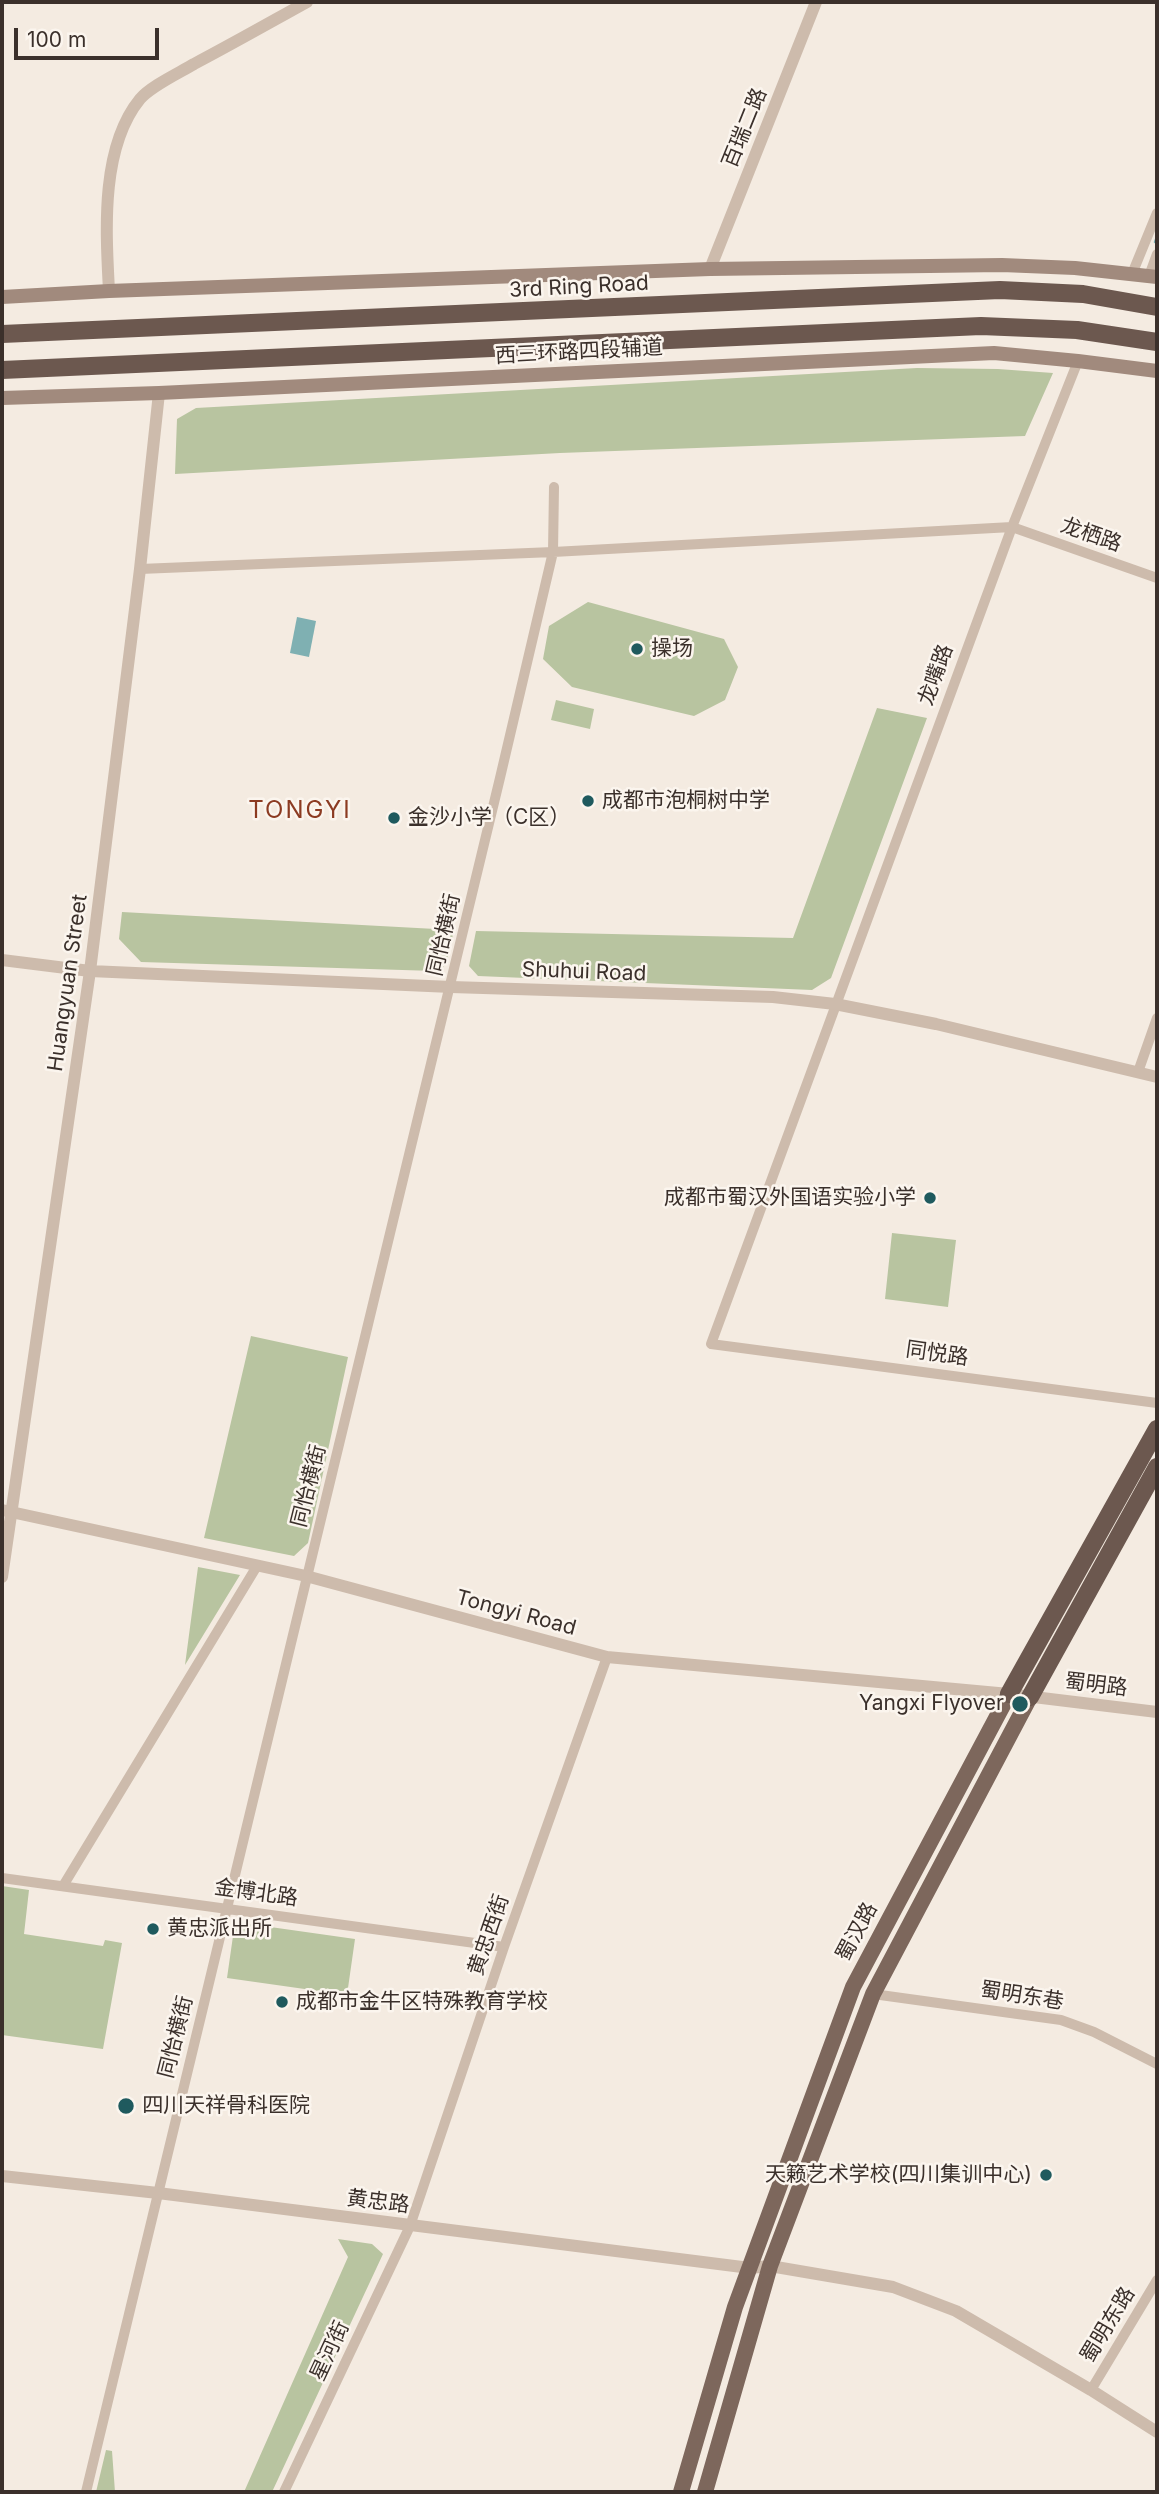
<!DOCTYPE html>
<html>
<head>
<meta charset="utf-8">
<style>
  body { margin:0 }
  #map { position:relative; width:1159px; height:2494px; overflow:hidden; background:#f4ebe1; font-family:Inter,sans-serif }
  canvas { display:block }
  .frame { position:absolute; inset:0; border:4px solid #3b302b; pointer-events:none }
  .scale { position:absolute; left:14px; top:28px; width:145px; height:32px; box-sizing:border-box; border:4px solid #3b302b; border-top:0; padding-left:9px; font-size:21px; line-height:24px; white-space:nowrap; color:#3b302b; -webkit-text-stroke:5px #fbf5ee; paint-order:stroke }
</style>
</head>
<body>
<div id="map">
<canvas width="1159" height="2494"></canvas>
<div class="frame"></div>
<div class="scale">100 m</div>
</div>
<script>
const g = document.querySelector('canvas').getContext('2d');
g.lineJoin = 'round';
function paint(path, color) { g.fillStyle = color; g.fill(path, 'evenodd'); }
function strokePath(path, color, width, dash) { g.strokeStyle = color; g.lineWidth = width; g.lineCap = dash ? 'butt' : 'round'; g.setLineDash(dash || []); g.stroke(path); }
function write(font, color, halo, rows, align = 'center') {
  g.font = font + ' Inter,"Noto Sans SC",sans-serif'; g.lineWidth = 5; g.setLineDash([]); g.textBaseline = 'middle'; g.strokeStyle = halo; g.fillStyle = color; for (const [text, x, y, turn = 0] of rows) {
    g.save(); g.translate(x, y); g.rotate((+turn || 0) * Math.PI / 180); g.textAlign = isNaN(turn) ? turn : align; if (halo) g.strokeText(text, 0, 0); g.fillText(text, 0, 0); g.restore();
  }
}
const green = new Path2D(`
  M917,368L998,369L1053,373L1025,436L560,453L175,474L177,419L196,408Z
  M588,602L724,639L738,667L725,700L694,716L572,687L543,659L549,626Z
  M556,700L594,709L590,729L551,720Z
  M877,708L927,718L831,978L812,990L478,976L469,966L476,931L793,938Z
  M122,912L454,930L446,965L435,971L141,962L119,939Z
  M892,1233L956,1240L948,1307L885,1299Z
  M251,1336L348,1357L308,1543L294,1556L204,1538Z
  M198,1567L240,1575L185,1665Z
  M2,1886L29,1890L24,1934L103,1946L105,1940L122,1943L103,2049L2,2035Z
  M235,1922L355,1939L347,1995L227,1978Z
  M338,2239L372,2244L383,2254L272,2492H244L348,2257Z
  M106,2450L112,2451L115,2492H96Z`);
const water = new Path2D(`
  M297,617L316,621L309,657L290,653Z`);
const stream = new Path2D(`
  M1155,242L1157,237`);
const minor = new Path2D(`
  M1132,274L1157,213
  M1149,276L1157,254
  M1078,361L1012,527L711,1344L1157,1403
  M140,569L553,552L1012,527L1157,578
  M1138,1072L1157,1018
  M2,1878L504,1947
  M63,1886L257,1566
  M873,1994L1061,2020L1094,2032L1157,2064
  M1091,2390L1157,2280
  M86,2492C242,1846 402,1200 553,552L554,487
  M284,2492L410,2226L504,1947L607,1657`);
const tertiary = new Path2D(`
  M710,269L816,2
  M109,291C106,232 100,148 140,99C151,86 179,73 194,64C232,44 269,23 307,2
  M2,960L90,971L451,987L773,997L835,1004L936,1024L1157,1077
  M2,1510L306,1576L607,1657L1009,1694L1157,1712
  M2,1577L90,971L140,569L159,393
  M2,2176L158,2193L750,2268L770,2266L893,2287L956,2311L1091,2390L1157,2432`);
const secondary = new Path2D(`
  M2,297L109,291L710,269L1002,265L1075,268L1157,277
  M2,398L159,393L994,353L1078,361L1157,371`);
const primary = new Path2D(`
  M681,2492L735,2307L853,1987L1009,1694
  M705,2492L770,2266L873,1994L1030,1697`);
const trunk = new Path2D(`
  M2,334L1000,290L1083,294L1157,307
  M2,370L981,326L1077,330L1157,342
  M1009,1694L1157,1429
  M1030,1697L1157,1467`);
const markers = [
  [637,649,7,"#1f5a5e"],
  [588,801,7,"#1f5a5e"],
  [394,818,7,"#1f5a5e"],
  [930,1198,7,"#1f5a5e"],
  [1020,1704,9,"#1f5a5e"],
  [153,1929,7,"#1f5a5e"],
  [282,2002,7,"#1f5a5e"],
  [126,2106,9,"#1f5a5e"],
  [1046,2175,7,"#1f5a5e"]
];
const streetNames = [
  ["百瑞二路",745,128,-68],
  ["3rd Ring Road",579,287,-3],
  ["西三环路四段辅道",579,352,-3],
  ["龙栖路",1091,535,19],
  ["龙嘴路",936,675,-70],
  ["同怡横街",444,935,-77],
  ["Shuhui Road",584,972,2],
  ["Huangyuan Street",68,983,-82],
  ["同悦路",937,1354,8],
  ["同怡横街",309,1486,-76],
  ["Tongyi Road",516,1613,15],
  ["蜀明路",1096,1685,7],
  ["金博北路",256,1893,8],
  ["蜀汉路",857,1932,-62],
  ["黄忠西街",489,1935,-71],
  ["蜀明东巷",1022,1996,9],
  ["同怡横街",176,2037,-76],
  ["黄忠路",378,2202,7],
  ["蜀明东路",1108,2325,-59],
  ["星河街",330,2351,-65]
];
const poiNames = [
  ["操场",651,649],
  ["成都市泡桐树中学",602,801],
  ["金沙小学（C区）",408,818],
  ["成都市蜀汉外国语实验小学",916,1198,"right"],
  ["Yangxi Flyover",1004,1704,"right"],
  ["黄忠派出所",167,1929],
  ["成都市金牛区特殊教育学校",296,2002],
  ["四川天祥骨科医院",142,2106],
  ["天籁艺术学校(四川集训中心)",1032,2175,"right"]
];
const quarterNames = [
  ["TONGYI",300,811]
];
paint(green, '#b8c4a0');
paint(water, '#7fb0b2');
strokePath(stream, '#7fb0b2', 2.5);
strokePath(minor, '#cdbbac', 10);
strokePath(tertiary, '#cdbbac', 12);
strokePath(secondary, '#a18a7d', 14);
strokePath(primary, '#7d675c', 16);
strokePath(trunk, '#6c584f', 18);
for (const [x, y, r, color] of markers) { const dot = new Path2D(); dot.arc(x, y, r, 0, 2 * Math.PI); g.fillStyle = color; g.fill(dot); strokePath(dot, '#fbf5ee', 2.5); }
write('21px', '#3b302b', '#fbf5ee', streetNames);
write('21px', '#3b302b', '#fbf5ee', poiNames, 'left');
g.letterSpacing = '2px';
write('24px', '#8c3b22', '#fbf5ee', quarterNames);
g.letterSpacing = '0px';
</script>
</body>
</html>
